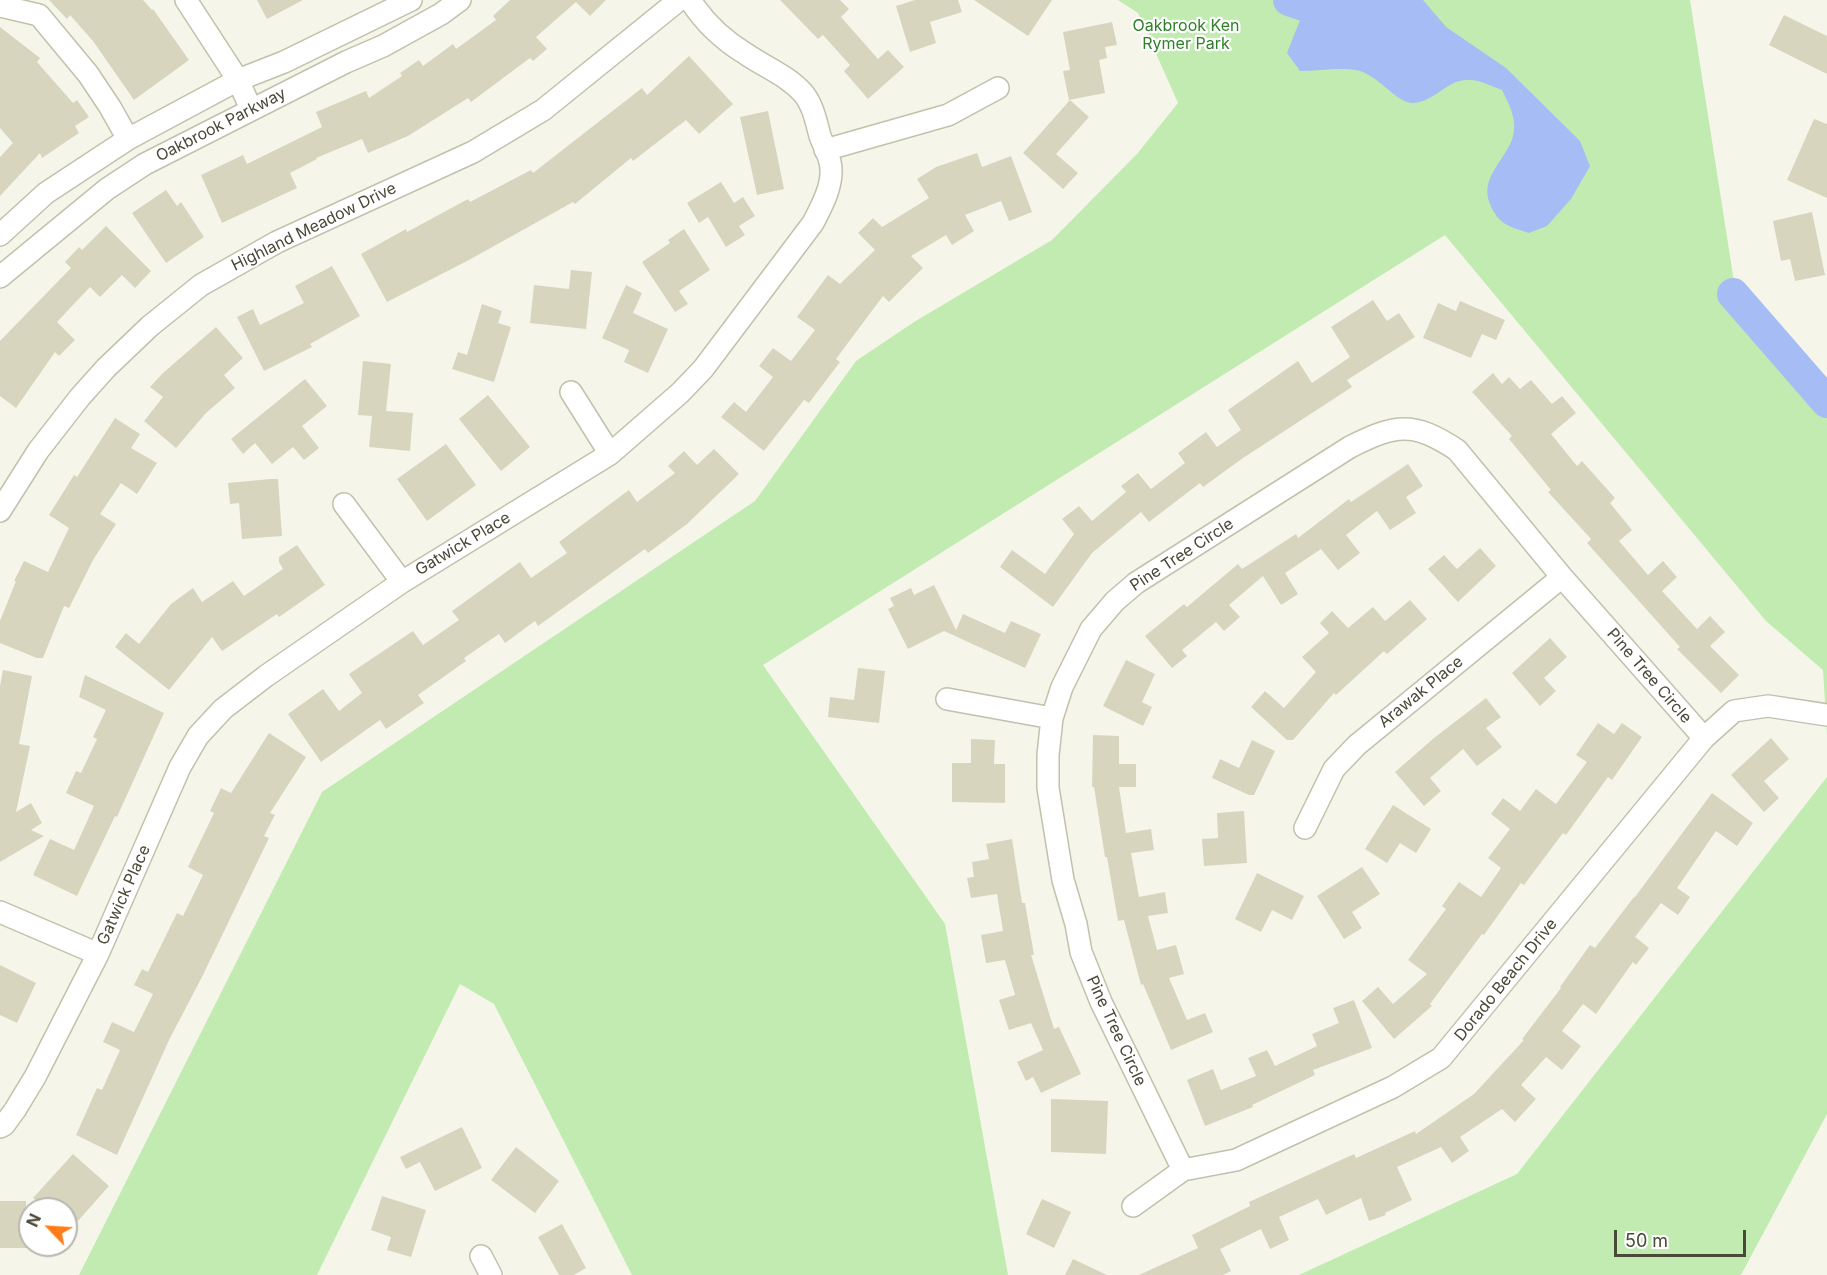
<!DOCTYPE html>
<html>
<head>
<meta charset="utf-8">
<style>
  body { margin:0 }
  #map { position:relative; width:1827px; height:1275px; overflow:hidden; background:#f6f5ea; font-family:Inter,sans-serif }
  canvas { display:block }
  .north { position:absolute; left:18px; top:1197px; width:60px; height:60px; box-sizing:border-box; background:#fff; border:2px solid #b7b6af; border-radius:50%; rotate:295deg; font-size:16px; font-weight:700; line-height:24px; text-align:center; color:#4a4837 }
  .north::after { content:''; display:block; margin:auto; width:21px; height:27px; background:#ff7c18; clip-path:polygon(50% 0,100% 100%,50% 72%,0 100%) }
  .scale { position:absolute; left:1614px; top:1230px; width:132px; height:27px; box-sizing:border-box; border:3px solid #4a4837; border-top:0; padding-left:8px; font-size:18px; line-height:21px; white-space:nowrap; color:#4a4837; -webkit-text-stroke:4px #fff; paint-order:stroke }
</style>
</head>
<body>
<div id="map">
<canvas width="1827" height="1275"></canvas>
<div class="north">N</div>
<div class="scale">50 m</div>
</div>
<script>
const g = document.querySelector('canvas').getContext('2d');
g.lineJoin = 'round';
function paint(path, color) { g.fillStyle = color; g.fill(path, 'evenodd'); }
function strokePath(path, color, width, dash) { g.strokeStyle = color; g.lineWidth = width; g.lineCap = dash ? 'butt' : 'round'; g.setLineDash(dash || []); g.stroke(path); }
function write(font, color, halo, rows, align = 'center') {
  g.font = font + ' Inter,sans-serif'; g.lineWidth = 4.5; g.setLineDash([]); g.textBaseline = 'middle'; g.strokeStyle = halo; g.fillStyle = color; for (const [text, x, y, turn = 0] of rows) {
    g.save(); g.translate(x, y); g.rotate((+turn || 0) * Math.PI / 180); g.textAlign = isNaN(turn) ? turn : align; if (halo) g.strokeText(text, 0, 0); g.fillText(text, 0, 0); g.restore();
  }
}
const green = new Path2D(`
  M1118,0H1690L1734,282L1827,378V735L1823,670L1766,621L1445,235L763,665L945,924L1008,1275H632L494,1004L460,984L317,1275H79L322,792L755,501L856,361L914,322L1052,240L1137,154L1178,103L1138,13Z
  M1827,777V1114L1742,1273L1740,1275H1299L1517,1174Z`);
const water = new Path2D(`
  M1312,0H1423L1446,27L1506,68L1580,141L1590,166L1571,199L1547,226L1529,233C1508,226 1499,225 1490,204C1478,175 1511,157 1514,131C1516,117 1508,102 1502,90C1491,86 1479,79 1467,80C1447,80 1433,103 1412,103C1395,102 1378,74 1356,70C1339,67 1318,71 1300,71L1287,53L1302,15Z`);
const river = new Path2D(`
  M1289,0L1348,20
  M1733,294L1827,402`);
const building = new Path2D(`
  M49,0H143L152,10L153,9L189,60L134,100L93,41L70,15L67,19Z
  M257,0H303L267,19Z
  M510,0H606L590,16L576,2L536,37L547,49L533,61L530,58L471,102L468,98L408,136L368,153L362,139L316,158L317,159L290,173L297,188L222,223L201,175L243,155L247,164L322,127L316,112L366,91L369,98L402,76L400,73L419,60L423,66L453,44L456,49L496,20L493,16Z
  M780,0H840L849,9L841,17L878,59L888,50L904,67L868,99L844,71L850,65L823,35L818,39Z
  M915,0H958L962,12L930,22L936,43L910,52L896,6Z
  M974,0H1052L1028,36Z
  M1784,15L1827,36V74L1769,45Z
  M1112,22L1117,45L1105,47L1107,58L1099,60L1105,93L1069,100L1063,71L1070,70L1063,32Z
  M0,27L40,58L37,62L73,103L77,100L89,117L75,126L79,133L42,158L40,153L0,196V157L13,143L0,128Z
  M689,56L733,104L699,134L686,120L633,161L631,158L575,204L573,202L469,260L387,302L361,254L406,229L407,232L468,199L470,202L531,170L533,173L642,88L647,95Z
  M1070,100L1089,117L1056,154L1078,173L1063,189L1023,153Z
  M768,111L784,189L757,195L740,117Z
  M1814,119L1827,124V198L1787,180Z
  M977,153L982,167L1011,156L1032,212L1009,221L1001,201L965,215L974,231L952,245L946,235L911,256L923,268L889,302L883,296L836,359L840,362L809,403L804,400L764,451L721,417L734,402L746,412L773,377L759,366L773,348L791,361L815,330L797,317L828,275L840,284L875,250L858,233L873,218L882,227L929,198L917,179L936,167Z
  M721,182L734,203L743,197L755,216L739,226L745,235L726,247L708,217L699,223L687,203Z
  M166,190L177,206L181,202L204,237L166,263L132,213Z
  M1812,212L1825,275L1795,281L1790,259L1781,261L1773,221Z
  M106,226L151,271L135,288L122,275L100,297L90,287L57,322L75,340L59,356L55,352L16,408L0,396V341L71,268L65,262L79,247L82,250Z
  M684,229L710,270L679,291L688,304L675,312L642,262L670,243L668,240Z
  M332,266L360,316L310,344L312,347L264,371L237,317L253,309L260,325L304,303L295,286Z
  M571,270L592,272L586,329L530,323L534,285L569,289Z
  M626,285L642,293L633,313L668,329L648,373L624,362L629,350L602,338Z
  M1373,300L1387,321L1399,313L1415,337L1347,380L1352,387L1243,458L1203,487L1200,483L1149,522L1141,512L1092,553L1053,607L1000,567L1012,550L1045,574L1074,534L1062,519L1079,506L1092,521L1126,492L1121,486L1138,473L1151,489L1185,463L1178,453L1206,432L1217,447L1241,430L1228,410L1298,361L1312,383L1350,357L1331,327Z
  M1460,301L1505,320L1496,340L1482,334L1471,358L1423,338L1438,303L1456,311Z
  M482,304L502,311L498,323L511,327L494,382L452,369L458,352L467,355Z
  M216,327L243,358L224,375L235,388L206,413L176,448L144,421L163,397L150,387L163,373Z
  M363,361L391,364L386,411L413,413L410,451L369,447L372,416L358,415Z
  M1493,373L1502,384L1509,377L1520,389L1531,380L1552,404L1562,396L1576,413L1551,434L1577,466L1582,461L1615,498L1610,503L1632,530L1619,541L1648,575L1663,561L1677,577L1662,591L1697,629L1710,616L1725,632L1710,646L1739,675L1721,693L1677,649L1680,647L1587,543L1591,539L1548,492L1551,490L1509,439L1512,436L1472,392Z
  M305,379L327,406L302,426L319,448L304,460L293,447L272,464L255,443L243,454L231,439Z
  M488,395L530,447L501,471L459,419Z
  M115,418L140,434L131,448L157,463L137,494L121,483L100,514L116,524L93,560L69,608L64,606L43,658H37L0,643V621L16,581H14L24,561L48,572L69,528L49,515L74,475L77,477Z
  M446,444L476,485L427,521L397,479Z
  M714,449L739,474L687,524L648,553L645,549L538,626L535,621L505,643L499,634L464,658L466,661L418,695L424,703L386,729L380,720L321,762L288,714L323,689L339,711L362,693L349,674L413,631L423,645L459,620L452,611L520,562L531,578L567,553L559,542L629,490L637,502L675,473L668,466L684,451L697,465Z
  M1408,464L1423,486L1406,497L1416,513L1390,530L1377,511L1346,535L1360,553L1338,570L1321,549L1285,573L1298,594L1281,605L1263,576L1229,605L1240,617L1224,631L1216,622L1182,650L1187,656L1172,668L1145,636L1184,604L1187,607L1238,564L1242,569L1296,534L1298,538L1349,499L1351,502Z
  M270,479H278L282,536L242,539L239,503L230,504L228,483Z
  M297,545L325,585L279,617L277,614L222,651L212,637L169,690L115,647L126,633L139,644L171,604L193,588L202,602L233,581L244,596L283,569L279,562V557Z
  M1480,548L1496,566L1458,602L1428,569L1444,555L1457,569Z
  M934,585L956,630L963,614L1005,633L1011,621L1041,634L1025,668L944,631L908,649L888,609L894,606L890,598L911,588L914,595Z
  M1410,600L1427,619L1387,654L1384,651L1336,695L1334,693L1293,740H1287L1251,707L1265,691L1284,708L1316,672L1302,657L1329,633L1320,623L1332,611L1348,628L1373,607L1385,621Z
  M1550,638L1567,657L1544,678L1556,691L1540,706L1512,673Z
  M1126,660L1155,674L1142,702L1152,707L1143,726L1103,706Z
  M858,668L885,671L879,723L828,717L830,697L854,700Z
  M3,670L32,676L19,744L30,746L16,812L31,803L42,823L31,830L44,836L0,862V686Z
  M85,675L164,713L117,817L115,816L77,896L33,875L50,839L74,850L94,806L66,793L76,771L81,773L97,739L93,737L106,710L79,697Z
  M1486,698L1501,717L1486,728L1502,747L1477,766L1463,749L1430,778L1441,791L1424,806L1395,772L1434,738Z
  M1598,723L1614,734L1622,723L1642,737L1612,780L1608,777L1566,835L1563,833L1524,885L1521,883L1484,935L1482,934L1430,1004L1432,1006L1394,1039L1362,1001L1378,987L1393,1004L1427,974L1408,960L1446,909L1442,906L1459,882L1481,897L1501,868L1488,858L1510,829L1491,814L1503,798L1520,811L1536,789L1556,804L1587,762L1576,755Z
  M269,733L306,757L270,813L275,815L264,836L269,838L202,977L170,1038L117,1155L76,1135L97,1088L102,1090L120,1050L103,1042L112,1022L134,1032L153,994L134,985L142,969L148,972L177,913L183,916L203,875L188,867L214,813L210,811L221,788L231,793Z
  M1093,735L1119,736V764H1136V787H1119L1126,833L1151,829L1154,850L1131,853L1139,897L1165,892L1168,913L1148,916L1157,950L1176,945L1184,974L1169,978L1187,1020L1205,1013L1213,1032L1171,1050L1143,984L1141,985L1124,920L1118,921L1107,857H1105L1094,787H1092Z
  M1771,738L1789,759L1764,781L1779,798L1764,812L1731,775Z
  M971,739L995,740L994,764H1005V803L952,802V763H971Z
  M1252,740L1275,751L1254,795H1249L1212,778L1220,759L1239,768Z
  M1712,793L1753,823L1737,846L1716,831L1677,888L1690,897L1678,915L1661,903L1635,937L1649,948L1636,965L1633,962L1596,1014L1583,1004L1562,1031L1581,1046L1562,1070L1546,1057L1521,1085L1536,1099L1515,1122L1502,1109L1460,1137L1469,1151L1452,1163L1441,1147L1397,1167L1412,1200L1385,1213L1386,1215L1369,1221L1361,1198L1326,1215L1318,1199L1279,1217L1289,1240L1270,1249L1261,1229L1220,1249L1231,1271L1223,1275H1139L1198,1248L1192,1235L1250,1206L1249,1202L1354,1154L1356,1158L1415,1131L1416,1134L1474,1094L1524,1040L1522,1039L1561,988L1560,987L1590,945L1595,948L1634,897H1635Z
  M1393,805L1431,829L1416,853L1400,843L1387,863L1365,849Z
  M1244,811L1247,863L1204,866L1202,839L1218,838L1217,813Z
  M1012,839L1022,903H1025L1034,955H1031L1054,1029L1059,1027L1081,1074L1041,1093L1033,1077L1026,1081L1017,1062L1043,1050L1031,1023L1009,1030L999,1000L1015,995L1005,960L986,963L981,935L1003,931L997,894L971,898L967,878L974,877L972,862L989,859L986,844Z
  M1362,867L1380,894L1352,912L1362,928L1344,939L1317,896Z
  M1257,873L1304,896L1292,920L1272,910L1261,932L1235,919Z
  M0,965L36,983L17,1023L0,1015Z
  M1354,1000L1372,1048L1313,1070L1315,1075L1252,1105L1253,1107L1205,1126L1187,1080L1213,1069L1221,1090L1256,1076L1248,1058L1267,1050L1275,1066L1317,1046L1312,1034L1339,1023L1333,1008Z
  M1051,1099L1108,1101L1106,1154L1051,1152Z
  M462,1127L482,1168L435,1191L420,1162L406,1169L400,1157Z
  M516,1147L559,1181L535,1213L491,1180Z
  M73,1154L109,1186L77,1222L66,1212V1209H46L33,1198Z
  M382,1196L426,1210L411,1257L387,1250L391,1237L371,1230Z
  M1042,1199L1071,1212L1054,1248L1026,1234Z
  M0,1201H26V1248H0Z
  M562,1224L586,1268L574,1275H559L538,1237Z
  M1073,1259L1107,1275H1065Z`);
const minor = new Path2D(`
  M186,0L238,80L251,109
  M0,6L39,15L88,74L110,107L128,139
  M825,150L948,115L998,88
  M0,235L46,193L128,139L238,80L284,62L411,0
  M0,277L107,189L145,164L346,62L383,46L441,14L460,0
  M571,392L610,454
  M344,504L402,582
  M0,511L38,451L80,397L106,368L150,326L201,285L277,242L473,152L543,110L679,0
  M947,699L1052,718
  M1305,828L1334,769L1357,745L1562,577
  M0,912L98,954
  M0,1127L4,1125L15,1110L35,1077L98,954L180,767L198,736L223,709L266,676L402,582L610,454L680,393L703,369L813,223C822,206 835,182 830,162C828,153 823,144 820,136C816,121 813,105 803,93C788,76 765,67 746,54C723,40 704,22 690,0
  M1183,1170L1101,1002L1081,952L1076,924L1063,880L1048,788V755L1052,718L1062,687L1091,629L1115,601L1136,583L1350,447C1396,424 1413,421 1457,450L1562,577L1704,738
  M1133,1206L1183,1170L1236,1160L1393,1087L1441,1058L1704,738L1734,711L1768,706L1827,715
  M481,1256L491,1275`);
const parkNames = [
  ["Oakbrook Ken",1186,26],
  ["Rymer Park",1186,44]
];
const streetNames = [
  ["Oakbrook Parkway",221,125,-27],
  ["Highland Meadow Drive",314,227,-26],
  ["Gatwick Place",463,544,-31],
  ["Pine Tree Circle",1182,555,-33],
  ["Pine Tree Circle",1649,676,49],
  ["Arawak Place",1421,692,-39],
  ["Gatwick Place",124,895,-66],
  ["Dorado Beach Drive",1506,980,-51],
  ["Pine Tree Circle",1116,1031,65]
];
paint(green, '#c1ebb1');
paint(water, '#a5bdf4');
strokePath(river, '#a5bdf4', 32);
paint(building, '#d8d5bf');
strokePath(minor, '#c2c1ac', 24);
strokePath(minor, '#fff', 21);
write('16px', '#2f8027', '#fff', parkNames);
write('16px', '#4a4837', '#fff', streetNames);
</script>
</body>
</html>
